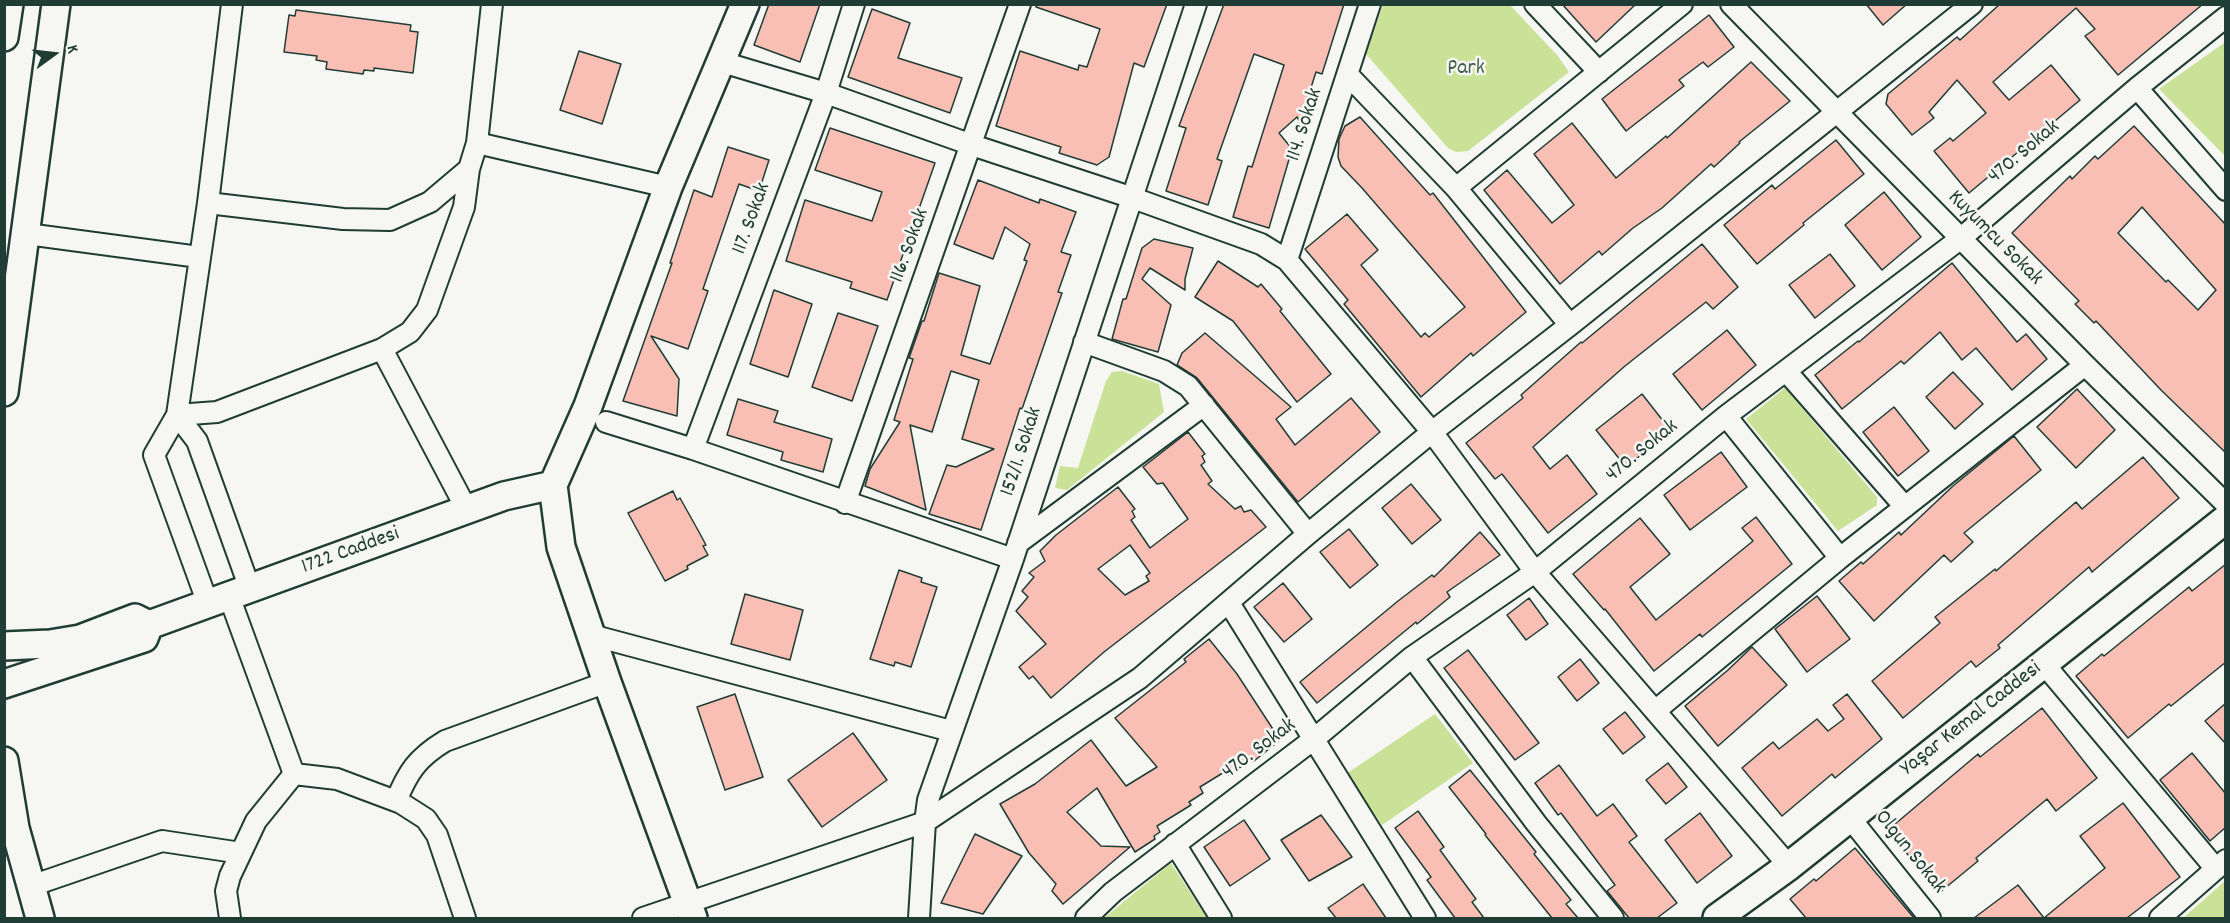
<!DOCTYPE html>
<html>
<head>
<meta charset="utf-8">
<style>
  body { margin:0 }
  #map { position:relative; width:2230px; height:923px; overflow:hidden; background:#f6f6f2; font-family:Dekko,sans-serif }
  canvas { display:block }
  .frame { position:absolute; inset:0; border:6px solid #1f3d34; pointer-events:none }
  .north { position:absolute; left:24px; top:24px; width:60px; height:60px; -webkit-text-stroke:4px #f6f6f2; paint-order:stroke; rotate:75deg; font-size:16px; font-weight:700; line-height:24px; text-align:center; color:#1f3d34 }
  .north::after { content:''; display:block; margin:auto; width:21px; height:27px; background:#1f3d34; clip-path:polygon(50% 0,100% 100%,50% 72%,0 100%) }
</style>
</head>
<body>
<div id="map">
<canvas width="2230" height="923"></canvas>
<div class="frame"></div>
<div class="north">K</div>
</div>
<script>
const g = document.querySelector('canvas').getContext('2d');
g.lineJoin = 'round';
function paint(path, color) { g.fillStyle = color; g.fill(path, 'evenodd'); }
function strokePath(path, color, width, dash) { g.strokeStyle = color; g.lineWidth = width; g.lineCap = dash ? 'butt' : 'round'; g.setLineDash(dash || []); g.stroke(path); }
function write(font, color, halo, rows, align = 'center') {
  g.font = font + ' Dekko,sans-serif'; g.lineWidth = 5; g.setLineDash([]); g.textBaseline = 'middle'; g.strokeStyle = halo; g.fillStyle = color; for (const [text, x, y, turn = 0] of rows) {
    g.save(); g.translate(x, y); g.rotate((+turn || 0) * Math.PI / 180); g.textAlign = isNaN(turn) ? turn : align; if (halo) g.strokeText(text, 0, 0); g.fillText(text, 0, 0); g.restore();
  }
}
const green = new Path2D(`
  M1383,5H1510L1557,55L1569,72L1468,151L1456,152L1448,148L1366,54Z
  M2224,43L2226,45L2225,156L2159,89Z
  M1122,371L1159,384L1164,412L1067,490L1055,488L1060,466L1078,468L1106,381L1112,372Z
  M1785,388L1877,497V505L1838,531L1746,419Z
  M1435,714L1473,763L1382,825L1346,774Z
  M1171,863L1207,918H1104Z
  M2225,881V918H2183Z`);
const building = new Path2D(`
  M769,4H820L800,62L754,45Z
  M1037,4H1167L1144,67L1134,63L1109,157L1097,165L1059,153L1061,147L996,126L1020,51L1078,70L1079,65L1087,67L1100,29L1036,7Z
  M1224,4H1344L1322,74L1316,72L1300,122L1297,117L1279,133L1292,149L1269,228L1233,217L1248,166L1252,167L1284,65L1254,54L1217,159L1222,161L1208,205L1166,191L1186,128L1179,126Z
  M1562,4H1636L1596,42Z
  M1866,4H1907L1883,25Z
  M2000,4H2203L2118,75L2085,36L2095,29L2076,8L1993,82L2009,100L2051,65L2080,100L1969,193L1934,151L1950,138L1953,141L1986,113L1957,80L1929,112L1934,118L1912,135L1886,104L1888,94L1957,37L1960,40Z
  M872,9L910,23L898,58L962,78L950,113L848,77Z
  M296,10L411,25L410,31L418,32L413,73L374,68V71L364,70L363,74L326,69L327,62L316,60L317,56L284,52L289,15L295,16Z
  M1709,15L1734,47L1708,67L1703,62L1679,80L1684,86L1626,131L1602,99Z
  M579,51L621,64L602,124L560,110Z
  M1751,62L1790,101L1739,142L1740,143L1714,167L1711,164L1662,208L1633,228L1602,255L1599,251L1560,284L1484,190L1507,170L1552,223L1574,205L1534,154L1572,123L1616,178L1666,136L1667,138Z
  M1360,117L1430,195L1433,193L1526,312L1473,356L1471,353L1421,397L1344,304L1348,300L1305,249L1347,214L1378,250L1361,265L1421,337L1425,333L1429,337L1465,307L1362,188L1341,166L1338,157L1339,139L1345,126Z
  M2134,126L2226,225V453L2161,390L2096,321L2094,323L2075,304L2079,301L2012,233L2070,176L2072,179L2095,156L2098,159ZM2142,207L2216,290L2198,310L2168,280L2166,282L2118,233Z
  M830,128L935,163L887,300L850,288L852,282L786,261L805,200L872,221L882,192L815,170Z
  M1836,140L1864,174L1803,223L1804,225L1757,264L1724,225L1772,185L1775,189Z
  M728,147L769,160L759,191L739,184L703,289L708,291L688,349L651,336L679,379L677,416L623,401L672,263H670L694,190L712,197Z
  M978,180L1039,203L1040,199L1076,212L1061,252L1071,255L1058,292L1062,293L1022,409L1020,408L981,530L929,514L947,465L956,467L994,449L962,439L979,380L951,371L932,432L910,425L926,510L865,486L870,469L900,422L894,420L913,359L909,358L922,321H924L939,273L980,286L961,355L990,364L1027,261L1024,260L1030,244L1005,227L993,259L954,244Z
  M1884,192L1921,237L1882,270L1845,225Z
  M1154,239L1193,248L1185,279V290L1150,268L1142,279L1171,305L1158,352L1112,339L1123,299H1126L1142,248Z
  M1702,244L1738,287L1713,309L1706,302L1625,366L1533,447L1550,469L1567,455L1597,494L1548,533L1502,474L1495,479L1466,443L1523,398L1521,395L1581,342L1582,343Z
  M1830,254L1855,286L1815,318L1789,285Z
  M1218,261L1258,287L1261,284L1282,309L1280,311L1331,374L1297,402L1233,321L1195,297Z
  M1952,263L2017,342L2026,334L2047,359L2012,390L1976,348L1962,360L1940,332L1904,364L1901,361L1842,409L1815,375L1858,341L1859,342Z
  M774,290L812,304L788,377L750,364Z
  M838,313L878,326L852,401L812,387Z
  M1727,330L1756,365L1702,410L1673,374Z
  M1205,333L1291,407L1276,419L1295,445L1351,398L1380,432L1298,502L1197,378L1177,365L1182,353Z
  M1953,372L1983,404L1955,429L1926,397Z
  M2077,389L2115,430L2076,468L2037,427Z
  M1642,394L1671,431L1626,467L1596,430Z
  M738,399L778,411L774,422L832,439L823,472L781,460L783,452L727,435Z
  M1894,407L1929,451L1898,476L1863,432Z
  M1188,432L1205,454L1202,456L1205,462L1201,465L1212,481L1208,484L1235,509L1241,506L1244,512L1251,510L1266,527L1104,652L1051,698L1033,676L1029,679L1019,667L1046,644L1016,611L1028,597L1022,591L1034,577L1029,573L1045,561L1040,551L1056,535L1118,487L1135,509L1132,511L1135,517L1131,520L1150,548L1188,519L1163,483L1157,484L1143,467ZM1130,545L1150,573L1146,576L1149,581L1125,595L1098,569Z
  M2014,436L2041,470L1964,533L1973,542L1951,562L1944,555L1874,621L1839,581L1861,562L1863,564L1899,532L1901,535L1953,486Z
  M1721,452L1747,487L1690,530L1664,495Z
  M2143,457L2179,498L2092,572L2089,567L1998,645L2000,648L1976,667L1971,661L1903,718L1872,681L1940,623L1935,617L1995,569L1996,571L2076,502L2082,509Z
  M1411,484L1441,520L1412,544L1382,508Z
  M673,491L677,500L680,498L699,532L706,545L703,546L708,555L687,566L688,569L665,581L628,513Z
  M1756,517L1792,564L1702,637L1700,634L1654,671L1605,609L1604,610L1573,574L1640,518L1670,554L1630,587L1656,620L1753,541L1742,528Z
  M1349,529L1378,565L1350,588L1320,552Z
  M1480,532L1500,555L1447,592L1450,597L1417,624L1416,622L1317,703L1300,682L1398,601L1432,575L1434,577Z
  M2226,564V662L2171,706L2169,704L2128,738L2076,676L2102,654L2104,656L2189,587L2192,591Z
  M899,570L922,578L921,582L937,587L911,667L895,662L894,666L870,659Z
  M1283,583L1312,619L1284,642L1254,607Z
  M745,594L803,610L790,660L731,644Z
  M1817,596L1850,639L1807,672L1775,629Z
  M1529,598L1548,624L1526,640L1507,615Z
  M1209,639L1237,674L1280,740L1254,761L1253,759L1228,775L1226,771L1200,787L1203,793L1189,802L1191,805L1157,826L1160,832L1154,836L1155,839L1135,852L1097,788L1067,812L1101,846L1130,847L1063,904L1052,891L1056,884L1029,853L1000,804L1035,784L1091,740L1126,786L1157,767L1115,718L1186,662L1184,659Z
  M1752,647L1787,685L1718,746L1685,706L1728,670Z
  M1468,650L1539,743L1515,760L1444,668Z
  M1580,659L1599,683L1577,701L1558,677Z
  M735,694L763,777L725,790L697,707Z
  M1847,694L1882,739L1835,778L1832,774L1782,816L1742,768L1773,742L1779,749L1817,719L1828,731L1844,719L1833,705Z
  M2226,703V744L2205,721Z
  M2042,708L2097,778L2056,811L2047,799L1976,858L1978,861L1939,893L1888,830L1978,754L1980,757Z
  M1625,712L1645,737L1623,754L1603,729Z
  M853,733L887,780L822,827L788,780Z
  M2192,753L2226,794V827L2210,841L2160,780Z
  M1668,763L1687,787L1666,804L1646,780Z
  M1559,765L1597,816L1613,804L1637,836L1629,842L1677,903L1657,918H1629L1607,891L1615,885L1561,813L1558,815L1535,783Z
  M1470,770L1536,852L1534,854L1571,900L1566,904L1578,918H1552L1485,835L1486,834L1449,787Z
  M2123,803L2180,877L2127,918H1974L2018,885L2044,918L2105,868L2080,836Z
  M1418,811L1444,847L1440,850L1476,899L1472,902L1484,918H1455L1427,880L1431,877L1395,828Z
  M1700,813L1732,856L1697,883L1665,840Z
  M1321,815L1352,857L1309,881L1281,840Z
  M1244,820L1270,859L1230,886L1204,847Z
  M975,834L1022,856L983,914L941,903Z
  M1855,848L1914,918H1806L1790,899L1814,879L1816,881Z
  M1363,884L1386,918H1336L1328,908Z`);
const street = new Path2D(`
  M1535,4L1599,72
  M1731,4L2085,365L2226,504
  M722,62L826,93L972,145L1133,198L1261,244L1287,260L1432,432L1535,572L1789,866
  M1348,75L1456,188L1570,325
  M2137,88L2226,190
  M477,143L668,187
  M1456,188L1682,4
  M208,203L343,219L390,220L430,202L469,169L477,143L492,4
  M27,234L199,257
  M1287,260L1370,4
  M1084,342L1164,371L1188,386L1308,534
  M382,349L467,510
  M1786,371L1905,507
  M177,415L217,412L382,349L410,332L427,310L464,207L469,169
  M177,415L197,441L250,589
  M1726,416L1840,558
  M606,422L693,449L1013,559
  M693,449L826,93L854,4
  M845,503L1020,4
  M1018,543L1204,405
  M229,596L294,774
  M1229,603L1425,918
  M208,604L154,455L177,415L208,203L232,4
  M591,635L951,731
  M1412,657L1536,823L1613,918
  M2044,664L2216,869
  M1655,711L1840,558L2085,365
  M294,774L337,779L401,803L426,819L437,835L465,918
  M396,801C408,772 417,758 445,741L607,682
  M1850,818L1930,918
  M1175,844L1221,918
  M31,886L162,841L241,853
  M230,918L226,891L230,876L256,821L294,774
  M643,918L925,822L1140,678L1308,534L1432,432L1570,325L1972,4
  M919,918L925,822L928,800L1013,559L1196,4
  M1086,918L1113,892L1314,739L1412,657L1535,572L1726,416L1960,239L2137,88L2226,17
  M2160,918L2226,860`);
const secondary = new Path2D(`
  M4,37L9,4
  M4,392L56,4
  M4,646L50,644L80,639L135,618L149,625L504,496L553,485
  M4,684L144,638L149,625
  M4,761L15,828L40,918
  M693,918L607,682L561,547L553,485L588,406L668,187L745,4
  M1717,918L1789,866L2226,519`);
const parkNames = [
  ["Park",1466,70]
];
const streetNames = [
  ["114. Sokak",1306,125,-72],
  ["470. Sokak",2025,153,-40],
  ["117. Sokak",753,219,-70],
  ["Kuyumcu Sokak",1994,239,45],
  ["116. Sokak",911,246,-70],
  ["152/1. Sokak",1023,452,-72],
  ["470. Sokak",1643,452,-39],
  ["1722 Caddesi",351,552,-20],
  ["Yaşar Kemal Caddesi",1972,720,-38],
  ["470. Sokak",1260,750,-37],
  ["Olgun Sokak",1909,853,51]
];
paint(green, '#cae297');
paint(building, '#f9beb4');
strokePath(building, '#1f3d34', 1.5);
strokePath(street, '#1f3d34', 24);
strokePath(secondary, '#1f3d34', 32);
strokePath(street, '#f6f6f2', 20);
strokePath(secondary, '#f6f6f2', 27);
write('22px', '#415e48', '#f6f6f2', parkNames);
write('22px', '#1f3d34', '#f6f6f2', streetNames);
</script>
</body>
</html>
